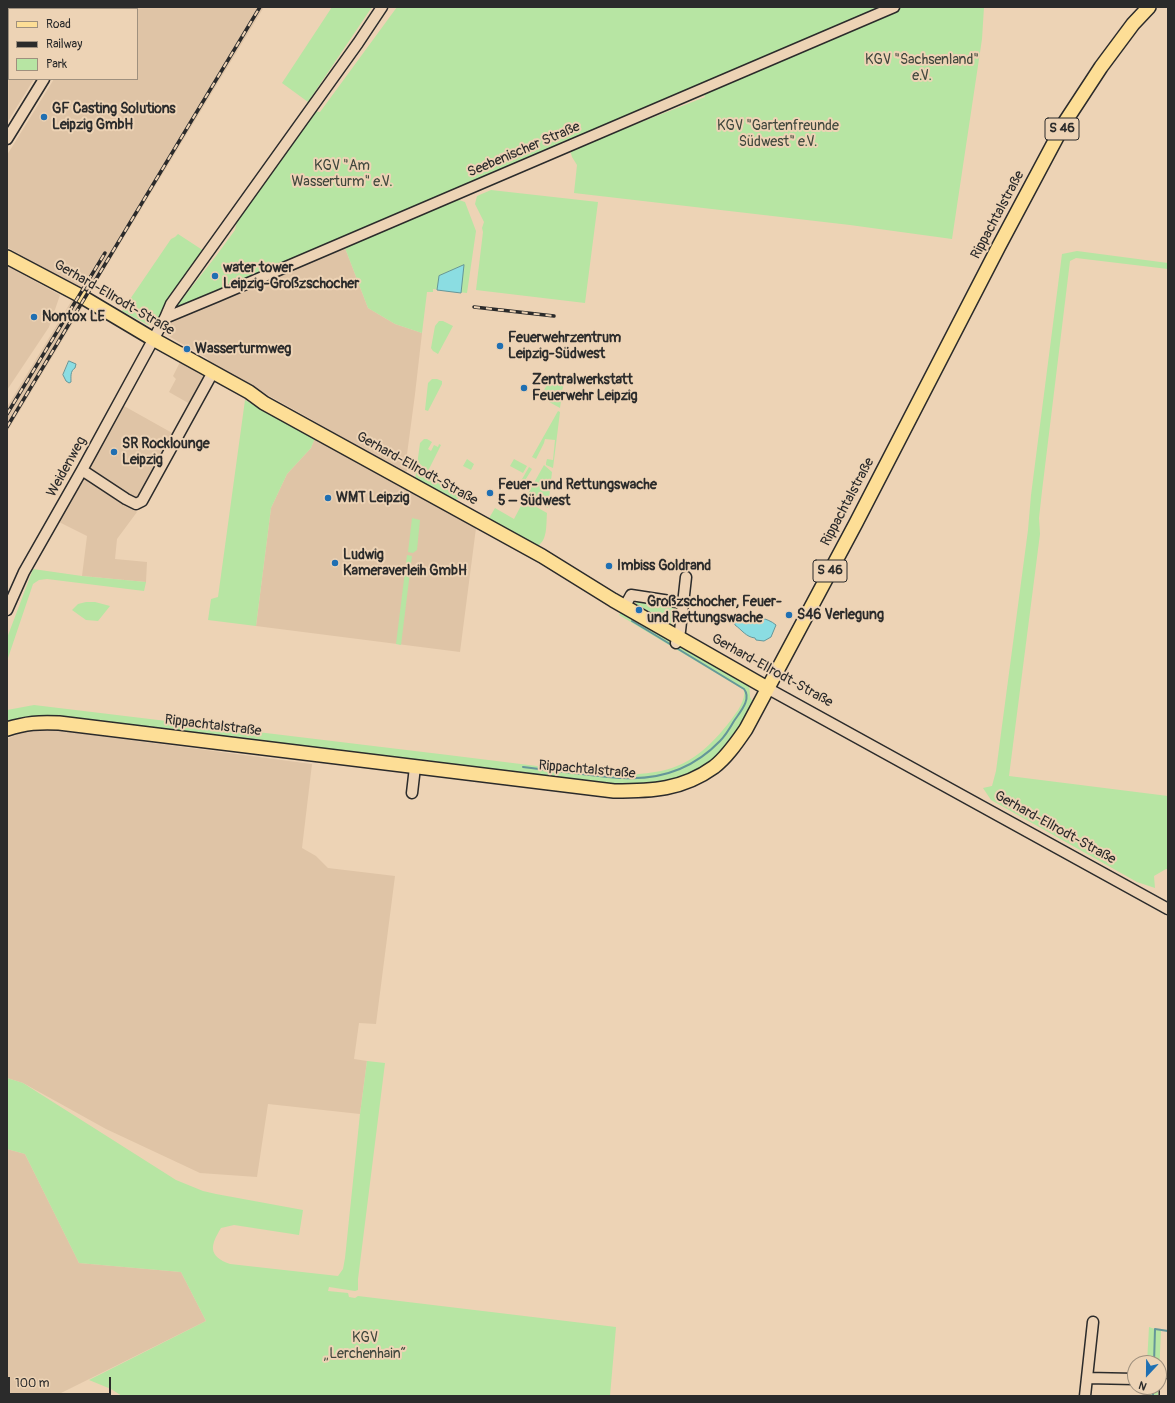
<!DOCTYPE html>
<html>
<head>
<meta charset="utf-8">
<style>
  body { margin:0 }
  #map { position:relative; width:1175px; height:1403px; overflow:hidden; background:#edd3b5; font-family:Pangolin,sans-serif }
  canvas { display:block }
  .frame { position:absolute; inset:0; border:8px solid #2b2b2b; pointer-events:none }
  .legend { position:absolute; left:8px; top:8px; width:130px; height:72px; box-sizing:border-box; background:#edd3b5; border:1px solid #9f907e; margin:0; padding:5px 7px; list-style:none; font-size:12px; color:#2b2b2b }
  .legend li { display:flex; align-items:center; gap:8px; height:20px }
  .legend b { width:20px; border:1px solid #9f907e }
  .north { position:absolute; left:1127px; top:1355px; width:40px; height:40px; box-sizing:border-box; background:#edd3b5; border:1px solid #9f907e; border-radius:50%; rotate:202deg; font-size:11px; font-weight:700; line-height:16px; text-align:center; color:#2b2b2b }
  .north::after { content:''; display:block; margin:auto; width:14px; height:18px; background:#1f6fb2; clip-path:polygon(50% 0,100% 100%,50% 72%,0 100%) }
  .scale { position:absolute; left:8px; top:1377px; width:103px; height:18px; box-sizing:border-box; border:2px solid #2b2b2b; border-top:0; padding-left:5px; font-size:12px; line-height:14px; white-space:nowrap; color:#2b2b2b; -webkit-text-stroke:3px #edd3b5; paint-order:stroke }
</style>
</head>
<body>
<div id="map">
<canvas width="1175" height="1403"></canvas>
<div class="frame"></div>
<ul class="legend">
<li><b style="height:5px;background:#fdde96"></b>Road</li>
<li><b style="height:5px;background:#2b2b2b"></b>Railway</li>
<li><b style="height:11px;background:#b7e5a3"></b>Park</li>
</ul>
<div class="north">N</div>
<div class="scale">100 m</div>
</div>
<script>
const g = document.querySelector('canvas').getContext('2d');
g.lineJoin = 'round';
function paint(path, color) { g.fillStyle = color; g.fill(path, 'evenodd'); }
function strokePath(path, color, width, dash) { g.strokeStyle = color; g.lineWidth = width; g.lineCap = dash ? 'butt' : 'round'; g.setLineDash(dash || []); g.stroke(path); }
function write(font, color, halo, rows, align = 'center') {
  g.font = font + ' Pangolin,sans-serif'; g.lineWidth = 4; g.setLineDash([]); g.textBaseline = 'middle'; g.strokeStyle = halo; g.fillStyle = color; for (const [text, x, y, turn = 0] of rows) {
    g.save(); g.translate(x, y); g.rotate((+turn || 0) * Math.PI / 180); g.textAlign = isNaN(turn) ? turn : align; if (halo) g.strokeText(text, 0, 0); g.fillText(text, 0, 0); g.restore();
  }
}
const built = new Path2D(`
  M7,7H14L17,9H9V79H34L7,123Z
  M99,7H264L89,295L7,247V155L54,79H137V9H98Z
  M345,248L368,308L395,324L422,333L415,394L407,454L409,463L408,470L404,474L309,418L219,368L211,363L207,358L165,334L172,320Z
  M7,266L60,295L49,327L7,390Z
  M72,300L83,306L7,432V407Z
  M180,362L205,377L190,404L169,392L176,379L173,376Z
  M124,406L174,434L140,497L136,500L88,470Z
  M315,438L476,528L460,652L256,626L271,508L287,474L311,448Z
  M83,475L137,512L117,539L115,559L147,562L146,582L82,576L87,536L57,521Z
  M46,729L312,764L302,848L316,856L328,868L395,876L376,1024L359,1023L354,1059L367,1061L360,1114L268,1104L257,1177L200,1173L106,1129L23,1083L7,1078V739L23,732Z
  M7,1149L25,1154L79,1263L181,1272L206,1321L55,1396H7Z`);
const green = new Path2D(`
  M332,7H372L308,102L282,83Z
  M397,7H984L982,39L952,239L850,225L574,193L577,165L572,157L570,150L705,97L701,85L172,312L216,256L235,230L237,221L314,111L320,112Z
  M491,190L598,202L585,303L476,290L483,232L482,228L484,222L475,204L477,196Z
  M456,199L465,202L476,231L467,293L433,289V292H427L422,333L395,324L368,308L345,248Z
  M178,234L204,251L155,323L148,325L122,311L171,239L175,237Z
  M1077,251L1168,263V269L1076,258L1070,261L1042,491L1039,518L1040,534L1009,776L1168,796V869H1166L1154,876L1155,888L1137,882L991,800L983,788L992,786L996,771L1028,530L1031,495L1062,254Z
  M439,321H443L453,326L438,354L433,351L431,348L435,326Z
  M432,379H437L442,381V384L428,411L425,410L428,383Z
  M550,380L563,386L560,408L540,397Z
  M245,400L315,438L311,448L287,474L271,508L256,626L208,620L211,599L218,597Z
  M558,411L560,412L553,468L546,465V463L547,459L553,460L555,440L545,439L544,443L536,459L532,457Z
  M424,439H427L432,442L428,449L431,451L434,445L438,447L439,444L441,445L427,473L444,483L446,481L463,491L459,498L454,501L415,480L420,443Z
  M467,459L474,464L471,470L463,466Z
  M514,459L527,466L523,473L510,466Z
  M544,465L552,472L548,508L526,497Z
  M529,467L532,469L521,487L518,486Z
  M524,500L547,513C546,523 548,541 537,546L488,520L495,508L514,519Z
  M412,518L420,520L417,550L413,553L408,552Z
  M407,555L412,556L401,645L396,644Z
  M33,569L82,576L146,582L144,591L47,579L39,580L33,584L7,661V638Z
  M637,599L681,606L678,627L636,604Z
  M86,602H95L110,606L98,621L86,620L72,610L78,604Z
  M622,609L749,683L750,697L753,703L742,725L725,750L707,765L675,781L624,787L27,718L13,720L7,723V710L34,705C172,722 310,738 448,755C483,759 518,764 553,768C587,773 621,778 655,772C689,767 710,747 731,720C737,712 746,700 744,690L619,615Z
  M367,1061L385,1063L358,1279V1290L355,1291L329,1287L328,1291L348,1293L349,1297L355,1298L358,1296L616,1327L610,1396H122L111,1389L89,1380L206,1321L181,1272L79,1263L25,1154L7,1149V1078L23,1083L176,1180L203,1191L216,1194L303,1210L299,1235L234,1225L221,1228C210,1246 208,1256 230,1264L338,1276L343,1269L345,1258L360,1114Z
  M1149,1327L1161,1331L1159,1374V1363H1147Z
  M1146,1387H1158V1396H1146Z`);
const water = new Path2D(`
  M464,265L461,293L437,290L439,276Z
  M69,361L76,364L75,368C70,371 71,377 71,382L69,383L66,381L63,375Z
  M740,614C751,616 767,617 776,625L771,637L764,641L756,640L755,638C746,637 742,630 735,625L733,617Z`);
const stream = new Path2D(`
  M523,767C545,770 568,772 590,775C601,776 612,778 623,778C660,780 694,768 720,741C725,736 730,728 734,721C740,712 752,699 744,689L632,621
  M1154,1363L1155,1329L1168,1331
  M1153,1396V1387`);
const minor = new Path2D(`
  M35,7L38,9
  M87,9L88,7
  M7,139L44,79
  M165,318L218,296L894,7
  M82,470L126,499L136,504L142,501L213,372
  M625,606L631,595L683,603
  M7,610L24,572L82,470L165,318L171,304L358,43L382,7
  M676,643L680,631L686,577
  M767,688L1168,909
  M412,793L415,767
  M1087,1378L1135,1379
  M1085,1396L1093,1322
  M1165,1396V1387L1168,1384`);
const major = new Path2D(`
  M7,257L79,295L153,339L249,392L264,403L542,556L613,600L767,688
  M7,729C26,723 39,722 59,723L614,791C652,791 682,790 714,767C727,757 737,742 746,729L856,523L999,246L1065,122L1101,67L1133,24L1149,7`);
const rail = new Path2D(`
  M474,307L554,316
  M7,414L105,253
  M7,427L260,7`);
const markers = [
  [44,117,4,"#1f6fb2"],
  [215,276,4,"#1f6fb2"],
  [34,317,4,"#1f6fb2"],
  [500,346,4,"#1f6fb2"],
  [187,349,4,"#1f6fb2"],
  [524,388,4,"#1f6fb2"],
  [114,452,4,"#1f6fb2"],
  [490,493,4,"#1f6fb2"],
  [328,498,4,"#1f6fb2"],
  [335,563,4,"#1f6fb2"],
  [609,566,4,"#1f6fb2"],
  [639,610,4,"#1f6fb2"],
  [789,615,4,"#1f6fb2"]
];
const shields = [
  [1062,129,34],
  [830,571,34]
];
const shieldNames = [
  ["S 46",1062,129],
  ["S 46",830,571]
];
const parkNames = [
  ["KGV \"Sachsenland\"",922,60],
  ["e.V.",922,76],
  ["KGV \"Gartenfreunde",778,126],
  ["Südwest\" e.V.",778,142],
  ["KGV \"Am",342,166],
  ["Wasserturm\" e.V.",342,182],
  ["KGV",365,1338],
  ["„Lerchenhain“",365,1354]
];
const poiNames = [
  ["GF Casting Solutions",52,109],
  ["Leipzig GmbH",52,125],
  ["water tower",223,268],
  ["Leipzig-Großzschocher",223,284],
  ["Nontox LE",42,317],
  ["Feuerwehrzentrum",508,338],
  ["Leipzig-Südwest",508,354],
  ["Wasserturmweg",195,349],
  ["Zentralwerkstatt",532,380],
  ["Feuerwehr Leipzig",532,396],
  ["SR Rocklounge",122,444],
  ["Leipzig",122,460],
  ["Feuer- und Rettungswache",498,485],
  ["5 – Südwest",498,501],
  ["WMT Leipzig",336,498],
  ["Ludwig",343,555],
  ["Kameraverleih GmbH",343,571],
  ["Imbiss Goldrand",617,566],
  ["Großzschocher, Feuer-",647,602],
  ["und Rettungswache",647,618],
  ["S46 Verlegung",797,615]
];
const streetNames = [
  ["Seebenischer Straße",524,150,-23],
  ["Rippachtalstraße",998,215,-62],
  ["Gerhard-Ellrodt-Straße",114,298,30],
  ["Weidenweg",67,467,-61],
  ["Gerhard-Ellrodt-Straße",417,469,29],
  ["Rippachtalstraße",848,502,-62],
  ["Gerhard-Ellrodt-Straße",772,671,29],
  ["Rippachtalstraße",213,726,7],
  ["Rippachtalstraße",587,770,5],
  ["Gerhard-Ellrodt-Straße",1055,828,29]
];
paint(built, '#dfc4a6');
paint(green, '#b7e5a3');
paint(water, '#8bdde2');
strokePath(water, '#659699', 1);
strokePath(stream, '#659699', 2);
strokePath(minor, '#2b2b2b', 13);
strokePath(major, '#2b2b2b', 16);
strokePath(minor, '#edd3b5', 10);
strokePath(major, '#fdde96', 13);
strokePath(rail, '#2b2b2b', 3.5);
strokePath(rail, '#edd3b5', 2, [6]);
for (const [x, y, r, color] of markers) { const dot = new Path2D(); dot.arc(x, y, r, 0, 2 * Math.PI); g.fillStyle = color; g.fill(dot); strokePath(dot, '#edd3b5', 1.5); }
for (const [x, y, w] of shields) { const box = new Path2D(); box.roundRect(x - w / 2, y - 11, w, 22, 3); g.fillStyle = '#edd3b5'; g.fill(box); strokePath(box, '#2b2b2b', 1); }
write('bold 13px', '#2b2b2b', null, shieldNames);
write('14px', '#40473d', '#edd3b5', parkNames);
write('bold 14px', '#2b2b2b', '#edd3b5', poiNames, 'left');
write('14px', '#2b2b2b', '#edd3b5', streetNames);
</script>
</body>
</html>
